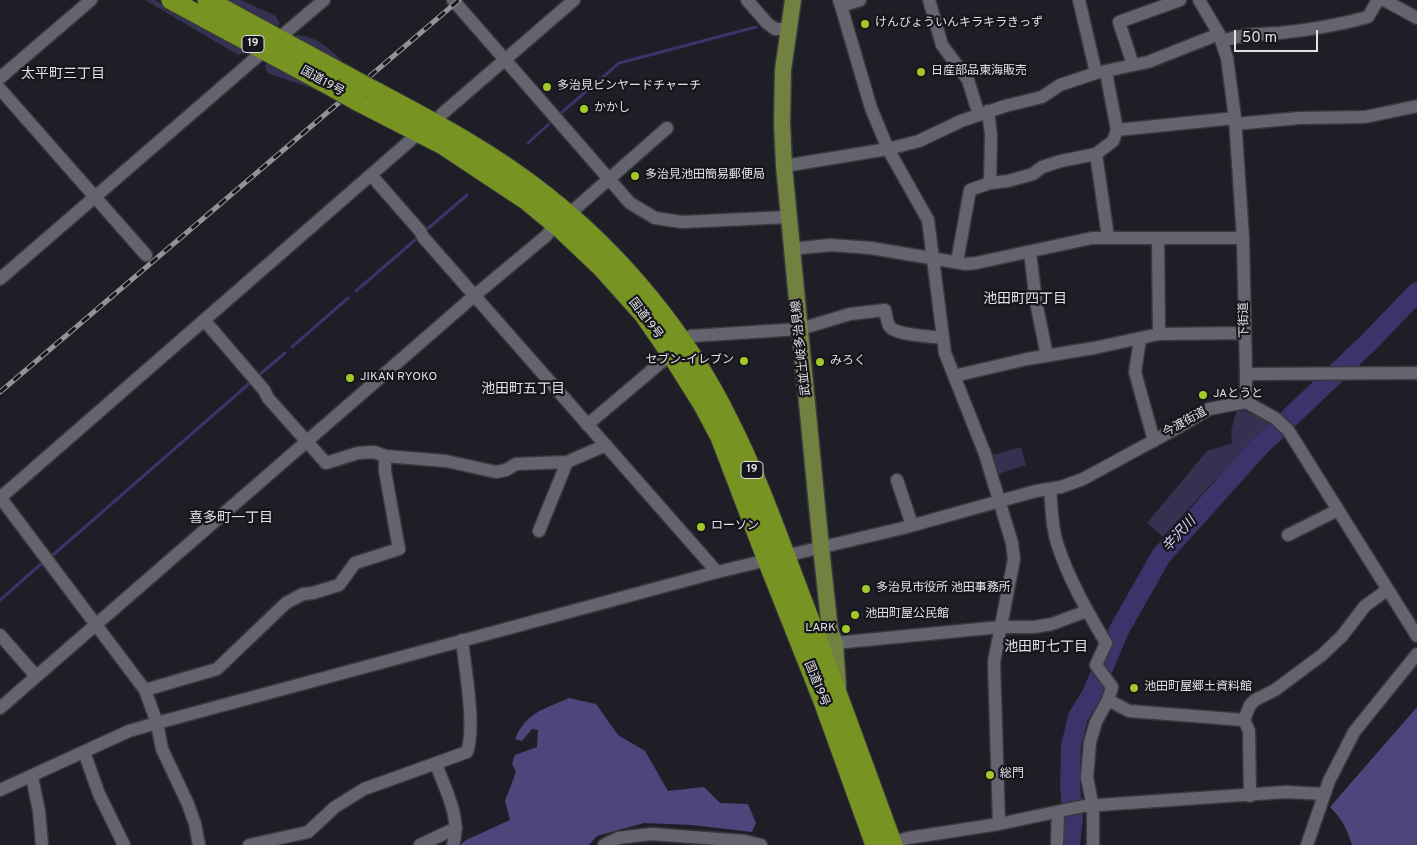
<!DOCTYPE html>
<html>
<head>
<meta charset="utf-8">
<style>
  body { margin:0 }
  #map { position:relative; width:1417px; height:845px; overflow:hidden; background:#1f1e26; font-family:Overpass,sans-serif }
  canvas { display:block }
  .scale { position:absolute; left:1234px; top:30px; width:84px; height:22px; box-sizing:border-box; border:2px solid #e1e0e6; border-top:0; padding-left:6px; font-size:15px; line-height:18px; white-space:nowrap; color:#e1e0e6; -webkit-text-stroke:4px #16151c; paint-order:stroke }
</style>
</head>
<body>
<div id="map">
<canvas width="1417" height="845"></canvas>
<div class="scale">50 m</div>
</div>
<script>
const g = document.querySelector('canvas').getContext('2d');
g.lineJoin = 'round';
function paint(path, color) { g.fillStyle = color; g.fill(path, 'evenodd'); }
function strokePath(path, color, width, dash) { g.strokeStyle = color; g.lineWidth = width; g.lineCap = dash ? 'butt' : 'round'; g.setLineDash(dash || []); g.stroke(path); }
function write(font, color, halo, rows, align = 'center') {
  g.font = font + ' Overpass,"Noto Sans JP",sans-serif'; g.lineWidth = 4.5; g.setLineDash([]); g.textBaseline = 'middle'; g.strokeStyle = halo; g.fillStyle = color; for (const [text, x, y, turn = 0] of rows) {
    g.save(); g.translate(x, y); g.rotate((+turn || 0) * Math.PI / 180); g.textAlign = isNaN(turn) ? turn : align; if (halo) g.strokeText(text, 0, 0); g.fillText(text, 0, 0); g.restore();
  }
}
const green = new Path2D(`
  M145,0H155L250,51L238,55Z
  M224,0H241L276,16L280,24L276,28Z
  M297,35C321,37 332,52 349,67L294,38Z
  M267,61L329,94L267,73L265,66Z
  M1237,408L1264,418L1273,424L1212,483L1163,537L1147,523L1207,451L1232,443L1231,432Z
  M1021,447L1026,465L995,475L989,456Z`);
const forest = new Path2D(`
  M569,698L596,704L618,735L645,751L668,791L704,787L720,803L748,804L756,823L752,832L692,825L644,823L597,836L589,845H460L466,840L510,820L505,801L516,772L512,764L515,755L537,747L538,730L532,729L522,741L515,739C526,712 545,709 569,698Z
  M1417,707V845H1352C1347,829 1342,819 1330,807Z`);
const stream = new Path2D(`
  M560,114L619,63L756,27
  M528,143L549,124
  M425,231L467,195
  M356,291L415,240
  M292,347L348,298
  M258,376L285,353
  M53,555L251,382
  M0,600L41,564`);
const river = new Path2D(`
  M1070,845L1073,818L1070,786L1071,746L1078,717L1092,694L1119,630L1161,556L1259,447L1370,341L1417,292`);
const minor = new Path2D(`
  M453,0L609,179L667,128
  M747,0L767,23L775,29H788
  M839,0L841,6L860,0
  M929,0L942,45L968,80L979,115
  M1079,0L1096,73
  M1199,0L1219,34L1227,58L1235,118L1243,238L1246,374V402
  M1384,0L1417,18
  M841,6L871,108L888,149L928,220L945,353L985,454L1012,543L1014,559L994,662L999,824
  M285,33L324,0
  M1222,41C1243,34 1257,34 1279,33C1309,30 1339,25 1368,17L1378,0
  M1133,65L1119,22L1180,0
  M0,78L91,0
  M0,89L146,255
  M988,111L991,135L990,183
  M442,114L574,0
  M1235,124L1299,118L1365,117L1417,106
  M1117,130L1235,118
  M1096,154L1108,237
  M784,166L888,149L919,141L961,121L1005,106L1042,97L1060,85L1096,73L1148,62L1219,34
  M371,175L420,231L423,237L717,572
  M576,208L609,179L630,203L655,218L682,222L789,217
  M1158,239L1159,334
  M792,249L830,245L871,248L966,264L976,263L1092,238H1243
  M1030,252L1036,302L1047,356
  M957,262L970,190L990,183L1008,181L1033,174L1042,167L1061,161L1096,154L1113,141L1117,130L1106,72
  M0,279L258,56
  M204,320L264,390L268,398L326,463L358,453L374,452L385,456L446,461L496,472L506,470L516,464L567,462L606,445
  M1140,339L1135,372L1154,441
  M682,342L691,336L800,329L850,314L885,310C886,315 887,321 889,326C896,336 932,336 943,338
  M1246,374L1417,373
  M954,376L1027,359L1094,348L1159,334L1245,333
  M587,425L671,354
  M897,480L912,525
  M1050,489C1052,507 1051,525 1057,543C1068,578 1087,611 1106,643L1096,665L1112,687L1108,700
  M0,497L145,690L157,723L162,749L188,804L195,824L199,845
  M0,498L412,139
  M539,531L567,462
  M1288,535L1338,510
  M0,635L36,676
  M835,643L1000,627H1034L1052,624L1087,611
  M145,690L217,669L286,603L303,594L313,593L339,585L355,563L399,549L385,471V456
  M0,708L474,296L546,236L551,230
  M1244,720L1249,731L1250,796
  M84,752L99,794L124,845
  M436,764C445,789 462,819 453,845
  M32,777L39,811L42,845
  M0,790L129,731L157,723L717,572L903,528L1036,491L1061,487L1083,479L1177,428L1209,409L1246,402L1275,418L1288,430L1417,636
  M886,844L908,838L999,824L1084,806L1286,792L1324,794
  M249,845L308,832L335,807L364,789L467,752C476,726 465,669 462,640
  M420,845L456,828
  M604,845L618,838L651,834L745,841L761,845
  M1057,845L1058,812
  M1093,845V807L1087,778L1090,742L1096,722L1108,700L1129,711L1244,720L1250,705L1255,700L1275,690L1322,655L1342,636L1365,606L1387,590
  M1307,845L1329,781L1354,732L1417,654`);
const major = new Path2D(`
  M793,0L783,70L782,122L784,166L821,547L830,630L835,643L838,686`);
const highway = new Path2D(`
  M171,0L334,88
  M207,0L349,77
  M371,89C433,122 491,152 546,196C621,255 687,335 729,421C757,476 778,536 800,594C832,677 862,761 893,845
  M357,101L443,145L526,200L561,229L601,267L644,315L671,354L703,405L720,437L767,560L823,701L875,845`);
const rail = new Path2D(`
  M0,392L459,0`);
const highwayBridge = new Path2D(`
  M349,77L371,89
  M334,88L357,101`);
const markers = [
  [865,24,5,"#a2c929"],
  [921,72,5,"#a2c929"],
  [547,87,5,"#a2c929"],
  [584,109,5,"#a2c929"],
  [635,176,5,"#a2c929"],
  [744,361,5,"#a2c929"],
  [820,362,5,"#a2c929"],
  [350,378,5,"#a2c929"],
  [1203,395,5,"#a2c929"],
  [701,527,5,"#a2c929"],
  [866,589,5,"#a2c929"],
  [855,615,5,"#a2c929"],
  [846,629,5,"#a2c929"],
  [1134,688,5,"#a2c929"],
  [990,775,5,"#a2c929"]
];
const shields = [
  [253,44,22],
  [752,470,22]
];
const shieldNames = [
  ["19",253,44],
  ["19",752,470]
];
const poiNames = [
  ["けんびょういんキラキラきっず",875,24],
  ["日産部品東海販売",931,72],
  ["多治見ビンヤードチャーチ",557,87],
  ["かかし",594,109],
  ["多治見池田簡易郵便局",645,176],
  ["セブン-イレブン",734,361,"right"],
  ["みろく",830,362],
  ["JIKAN RYOKO",360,378],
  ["JAとうと",1213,395],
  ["ローソン",711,527],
  ["多治見市役所 池田事務所",876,589],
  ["池田町屋公民館",865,615],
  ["LARK",836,629,"right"],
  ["池田町屋郷土資料館",1144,688],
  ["総門",1000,775]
];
const streetNames = [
  ["国道19号",322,82,29],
  ["国道19号",645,319,53],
  ["下街道",1245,320,-91],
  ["武並土岐多治見線",802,348,-96],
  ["今渡街道",1185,423,-29],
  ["国道19号",816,684,68]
];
const neighbourhoodNames = [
  ["太平町三丁目",63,75],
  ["池田町四丁目",1025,300],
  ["池田町五丁目",523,390],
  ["喜多町一丁目",231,519],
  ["池田町七丁目",1046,648]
];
const waterNames = [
  ["辛沢川",1180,535,-48]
];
paint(green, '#363151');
paint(forest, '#4f447c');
strokePath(stream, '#3d3269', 3);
strokePath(river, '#3d3269', 20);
strokePath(minor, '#39383e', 15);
strokePath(major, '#39383e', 19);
strokePath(highway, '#39383e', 21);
strokePath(minor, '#65646e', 12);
strokePath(major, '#708140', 16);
strokePath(highway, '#779422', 19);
strokePath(rail, '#939298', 5);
strokePath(rail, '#16151c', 3, [9]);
strokePath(highwayBridge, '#39383e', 21, []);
strokePath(highwayBridge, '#779422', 19);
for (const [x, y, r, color] of markers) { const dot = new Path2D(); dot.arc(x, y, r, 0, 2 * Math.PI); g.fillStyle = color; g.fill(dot); strokePath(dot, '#16151c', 2); }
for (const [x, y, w] of shields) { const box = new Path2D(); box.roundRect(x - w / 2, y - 8.5, w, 17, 4); g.fillStyle = '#16151c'; g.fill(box); strokePath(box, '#e1e0e6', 1); }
write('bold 11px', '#e1e0e6', null, shieldNames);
write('12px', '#e1e0e6', '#16151c', poiNames, 'left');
write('12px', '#e1e0e6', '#16151c', streetNames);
write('14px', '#e1e0e6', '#16151c', neighbourhoodNames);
write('italic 14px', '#d8d5f8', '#16151c', waterNames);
</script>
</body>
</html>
